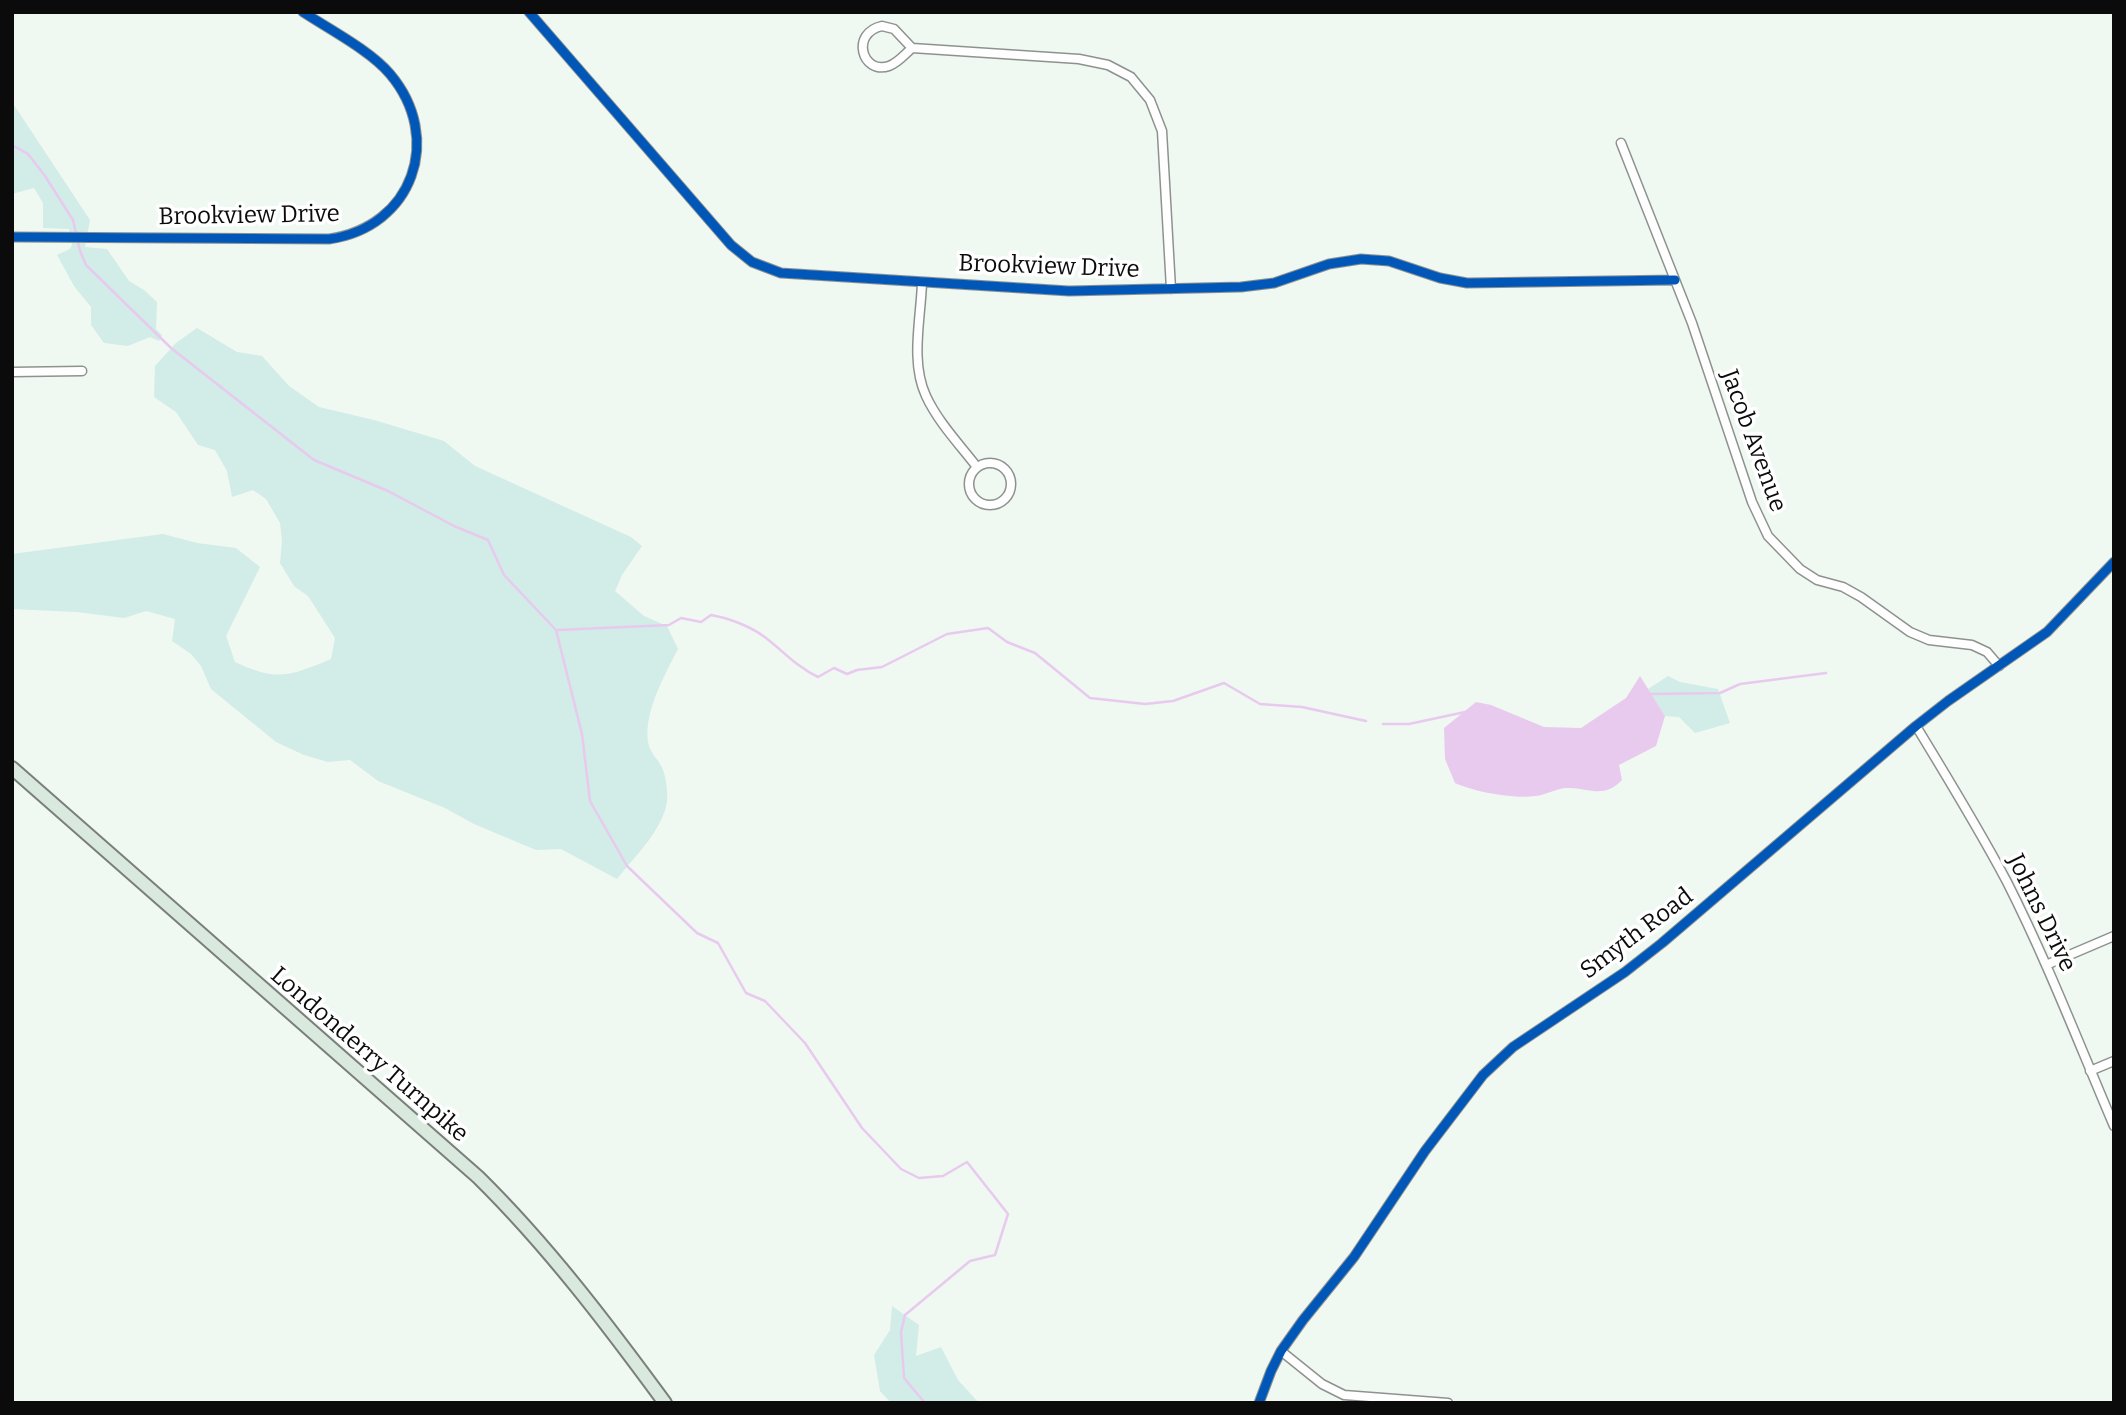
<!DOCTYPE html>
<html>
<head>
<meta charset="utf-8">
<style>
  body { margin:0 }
  #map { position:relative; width:2126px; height:1415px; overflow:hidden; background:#f0f8f2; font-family:Bitter,serif }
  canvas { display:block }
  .frame { position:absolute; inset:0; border:14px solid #0b0b0b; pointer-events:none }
</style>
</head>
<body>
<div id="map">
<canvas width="2126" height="1415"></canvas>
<div class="frame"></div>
</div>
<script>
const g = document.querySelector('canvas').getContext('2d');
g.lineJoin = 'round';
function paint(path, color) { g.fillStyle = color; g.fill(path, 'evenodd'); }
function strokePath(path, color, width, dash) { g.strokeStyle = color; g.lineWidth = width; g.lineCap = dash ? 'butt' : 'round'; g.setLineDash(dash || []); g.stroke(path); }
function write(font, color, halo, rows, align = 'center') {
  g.font = font + ' Bitter,serif'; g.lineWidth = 7; g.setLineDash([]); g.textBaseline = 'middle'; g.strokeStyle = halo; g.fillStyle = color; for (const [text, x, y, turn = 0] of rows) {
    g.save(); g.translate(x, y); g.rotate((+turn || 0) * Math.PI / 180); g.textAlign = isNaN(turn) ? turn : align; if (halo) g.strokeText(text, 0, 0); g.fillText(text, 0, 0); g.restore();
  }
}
const green = new Path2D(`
  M12,102L90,220L85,247L107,249L129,281L144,290L157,302L156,329L162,335L159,341L150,337L128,346L104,343L91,325V307L74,286L57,255L70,249L72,245L69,229L43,228V203L34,188L12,194Z
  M197,328L237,352L262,356L289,386L319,407L374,420L444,441L475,466L631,537L642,546L622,575L615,591L644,616L667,626L678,649C665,674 641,717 649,746C651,754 660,761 663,770C666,777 668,793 667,802C662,831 635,856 617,879L561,849L536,850L474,824L445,808L378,781L350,760L328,762L304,755L276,742L211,689L201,666L191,654L172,641L175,619L146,611L124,618L77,612L12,609V554L163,534L197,543L236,548L260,567L226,636L235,662C277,682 290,676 331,659L335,638L308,596L294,586L280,563L282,541L280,523L266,499L253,490L232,497L227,471L215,450L198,445L176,412L154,397L155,366L176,343Z
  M1668,676L1680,682L1718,689L1730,723L1695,733L1679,717L1665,716L1648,689Z
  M892,1306L919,1325L916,1356L941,1347L958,1380L979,1403H891L880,1391L874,1355L890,1330Z`);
const water = new Path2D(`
  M1640,676L1665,716L1656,746L1619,765L1622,780C1603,800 1588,787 1566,788C1555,789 1546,795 1535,796C1513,799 1475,792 1455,783L1445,759L1444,728L1476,702L1491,705L1544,727L1581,728L1626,698Z`);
const stream = new Path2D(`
  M12,145L28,154L45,176L73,220L80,251L86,265L171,348L314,460L388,491L454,526L488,540L504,575L556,630L582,734L590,801L627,866L697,933L718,943L746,993L765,1001L805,1043L862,1128L901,1169L919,1178L943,1176L967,1162L1008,1214L995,1255L970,1261L905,1315L901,1332L904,1378L925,1403
  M558,630L669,625L681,618L701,622L711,615C729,618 752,627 766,638C784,652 797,667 818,677L834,668L847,674L857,670L882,667L947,634L988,628L1007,642L1035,653L1090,698L1145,704L1173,701L1224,683L1260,704L1302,707L1366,721
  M1651,694L1720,693L1740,684L1826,673
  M1383,724H1409L1465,712L1467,713`);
const minor = new Path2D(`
  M529,12L731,245L752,262L781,273L1069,291L1241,287L1274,283L1329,264L1361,259L1389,261L1440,278L1467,283L1675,280
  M882,26L894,29L912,48C905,54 898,63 889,66C862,75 850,33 882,26Z
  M912,48L1079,59L1108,65L1131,77L1150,100L1162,131L1171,289
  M1621,143L1692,323L1752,502L1768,536L1800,569L1817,580L1843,587L1861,597L1910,632L1929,640L1972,645L1987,652L1999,666
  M12,237L329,239C413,227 444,138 390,74C371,51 329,29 303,12
  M922,282C921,318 910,362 926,396C938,422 960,445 977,467
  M12,372L82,371
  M969 484a21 21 0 1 1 42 0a21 21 0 1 1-42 0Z
  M1916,726C1947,777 1979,829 2007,882C2047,961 2079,1044 2114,1126
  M2046,965L2114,936
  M2090,1071L2114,1061
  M1281,1351L1322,1384L1344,1395L1448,1403
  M1259,1403L1271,1371L1281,1351L1303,1320L1354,1257L1425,1151L1483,1075L1513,1047L1625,972L1662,943L1916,726L1948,701L2047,632L2114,562`);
const primary = new Path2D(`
  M12,768L478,1177C548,1246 607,1324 665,1403`);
const cycleway = new Path2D(`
  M529,12L731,245L752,262L781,273L1069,291L1241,287L1274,283L1329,264L1361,259L1389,261L1440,278L1467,283L1675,280
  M12,237L329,239C413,227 444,138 390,74C371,51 329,29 303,12
  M1259,1403L1271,1371L1281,1351L1303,1320L1354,1257L1425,1151L1483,1075L1513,1047L1625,972L1662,943L1916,726L1948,701L2047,632L2114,562`);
const streetNames = [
  ["Brookview Drive",249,216,-1],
  ["Brookview Drive",1049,267,2],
  ["Jacob Avenue",1753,441,70],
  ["Johns Drive",2041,913,64],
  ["Smyth Road",1637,934,-37],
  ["Londonderry Turnpike",369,1055,41]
];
paint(green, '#d2ece8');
paint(water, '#e8caee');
strokePath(stream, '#e8caee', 2.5);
strokePath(minor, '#8e928f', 11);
strokePath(primary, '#7b7f7c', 16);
strokePath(minor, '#fdfefd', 8);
strokePath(primary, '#dae9dd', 12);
strokePath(cycleway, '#0057b8', 9);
write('24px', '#0b0b0b', '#fff', streetNames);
</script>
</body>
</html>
